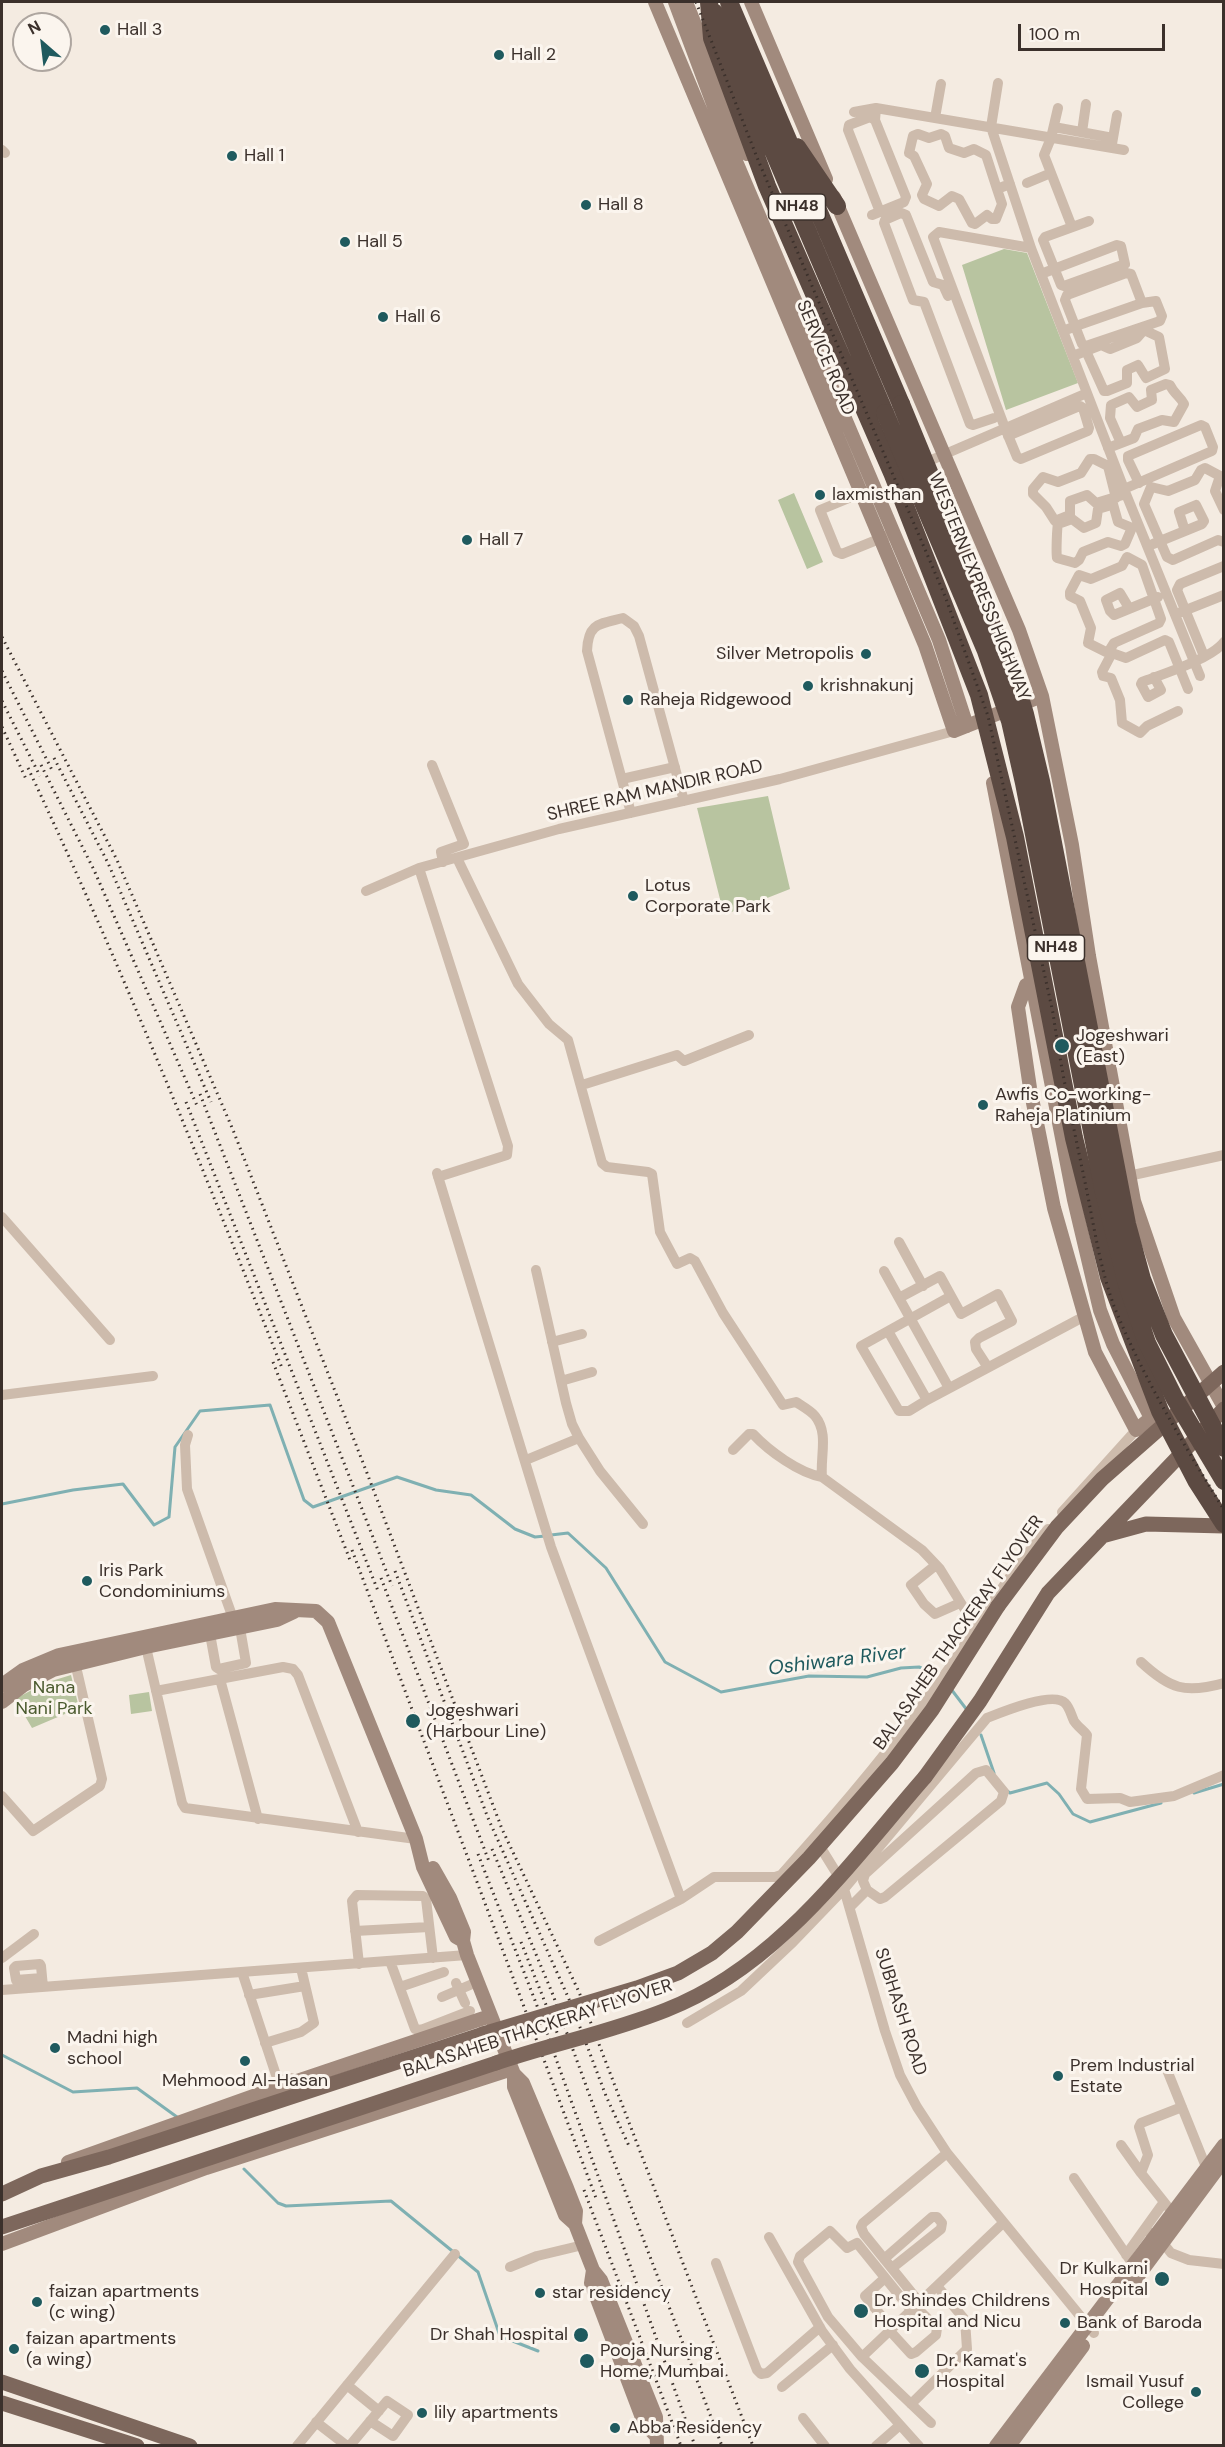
<!DOCTYPE html>
<html>
<head>
<meta charset="utf-8">
<style>
  body { margin:0 }
  #map { position:relative; width:1225px; height:2447px; overflow:hidden; background:#f4ebe1; font-family:"DM Sans",sans-serif }
  canvas { display:block }
  .frame { position:absolute; inset:0; border:3px solid #3b302b; pointer-events:none }
  .north { position:absolute; left:12px; top:12px; width:60px; height:60px; box-sizing:border-box; background:#fbf5ee; border:2px solid #aea6a0; border-radius:50%; rotate:332deg; font-size:16px; font-weight:700; line-height:24px; text-align:center; color:#3b302b }
  .north::after { content:''; display:block; margin:auto; width:21px; height:27px; background:#1f5a5e; clip-path:polygon(50% 0,100% 100%,50% 72%,0 100%) }
  .scale { position:absolute; left:1018px; top:24px; width:147px; height:27px; box-sizing:border-box; border:3px solid #3b302b; border-top:0; padding-left:8px; font-size:18px; line-height:21px; white-space:nowrap; color:#3b302b; -webkit-text-stroke:4px #fbf5ee; paint-order:stroke }
</style>
</head>
<body>
<div id="map">
<canvas width="1225" height="2447"></canvas>
<div class="frame"></div>
<div class="north">N</div>
<div class="scale">100 m</div>
</div>
<script>
const g = document.querySelector('canvas').getContext('2d');
g.lineJoin = 'round';
function paint(path, color) { g.fillStyle = color; g.fill(path, 'evenodd'); }
function strokePath(path, color, width, dash) { g.strokeStyle = color; g.lineWidth = width; g.lineCap = dash ? 'butt' : 'round'; g.setLineDash(dash || []); g.stroke(path); }
function write(font, color, halo, rows, align = 'center') {
  g.font = font + ' "DM Sans",sans-serif'; g.lineWidth = 6; g.setLineDash([]); g.textBaseline = 'middle'; g.strokeStyle = halo; g.fillStyle = color; for (const [text, x, y, turn = 0] of rows) {
    g.save(); g.translate(x, y); g.rotate((+turn || 0) * Math.PI / 180); g.textAlign = isNaN(turn) ? turn : align; if (halo) g.strokeText(text, 0, 0); g.fillText(text, 0, 0); g.restore();
  }
}
const green = new Path2D(`
  M1004,249L1027,253L1078,383L1006,410L962,265Z
  M794,493L823,562L807,569L778,500Z
  M768,796L790,889L724,915L697,808Z
  M71,1675L79,1708L32,1728L15,1699L45,1683Z
  M149,1692L152,1711L131,1714L129,1695Z`);
const stream = new Path2D(`
  M2,1504L73,1490L123,1484L154,1525L169,1517L175,1447L200,1411L270,1405L304,1500L313,1507L397,1477L436,1490L471,1495L515,1529L535,1537L545,1536
  M551,1535L568,1533L606,1568L665,1662L721,1692L809,1676L867,1677L901,1668L919,1667L939,1675
  M951,1689L967,1710
  M981,1735L994,1773
  M1006,1790L1010,1793L1047,1783L1059,1794L1073,1814L1090,1822L1161,1803
  M1194,1793L1224,1784
  M2,2055L73,2092L137,2088L177,2117
  M244,2169L278,2203L286,2206L391,2201L478,2272L500,2336L538,2351`);
const street = new Path2D(`
  M998,83L991,127L1031,248L1126,494L1200,676
  M1058,108L1051,138L1044,155L1072,227
  M854,112L876,108L1124,150
  M935,118L941,84
  M875,120L870,117L849,125L848,130L880,212
  M1054,127L1113,138
  M1082,132L1086,104
  M1112,144L1117,115
  M2,150L5,153
  M1027,183L1051,173
  M997,189L986,155L974,149L964,153L949,148L945,136L941,134L929,138L918,134L913,136L909,153L914,156L927,184L922,195L924,199L939,206L952,196L959,199L972,223L975,224L987,215L992,219H996L1002,204L997,189L1010,184
  M872,215L904,202L906,197L875,120L876,108
  M1041,274L1054,269L1117,245L1121,246L1125,264L1064,286L1061,285L1043,240L1045,237L1089,221
  M948,296L943,285L933,282L906,215L901,213L885,220L884,223L913,300L924,302L970,424L973,425L994,418
  M1063,331L1076,326L1142,303L1156,301L1162,316L1160,321L1086,346L1082,344L1065,300L1067,295L1126,273L1131,274L1142,303
  M1073,356L1101,345L1110,349L1137,338L1144,330L1159,337L1165,369L1146,378L1138,365L1127,370V383L1107,391H1104L1086,351
  M1008,436L1080,406L1083,408L1089,428L1088,431L1021,459L1017,457L1005,428L933,237L939,232L1031,248
  M1108,448L1134,438L1138,429L1162,420L1174,422L1184,404C1180,396 1174,394 1170,385L1166,384L1151,390L1152,400L1137,407L1129,397L1111,405L1110,418L1121,443
  M922,464L1087,393
  M1124,489L1212,451L1213,447L1205,427L1201,425L1128,456V460L1139,483
  M866,491L820,510L837,552L842,554L894,533
  M1116,498L1108,466L1094,459H1090L1081,473L1058,482L1043,477L1033,489V494L1046,507L1055,521L1070,515V501L1087,495L1096,503L1126,494
  M1108,506L1098,509L1096,523L1084,528L1072,519L1058,524C1057,527 1056,553 1057,558L1075,563L1079,560L1083,552L1108,542L1121,546L1125,544L1131,530L1130,527L1118,522L1113,504
  M1224,510L1215,491L1220,476L1205,468L1201,470L1195,480L1168,491L1151,487L1144,504L1167,557L1173,560L1218,540L1224,542
  M1153,544L1202,524L1204,521L1196,505L1179,512L1185,531
  M1127,557L1142,565L1161,619L1159,623L1114,643L1109,651L1106,652L1088,643L1091,628L1080,601L1070,596V592L1079,575L1091,579L1122,566Z
  M1129,608L1120,593L1106,600L1110,611L1114,615L1158,597
  M1181,612L1224,595
  M1204,656L1177,590L1180,584L1224,566
  M1154,677L1161,690L1148,697L1141,684L1142,682C1163,674 1211,659 1224,642
  M1178,711L1147,726L1140,733L1122,723L1120,700L1111,678L1103,676L1102,672L1112,653L1126,658L1165,640L1169,642L1188,689
  M432,765L464,844L441,852L443,862
  M622,779L675,767
  M631,813L587,651C588,623 599,624 623,618L634,626L639,636L684,801
  M457,858L518,984L549,1024L568,1040L602,1163L607,1167L648,1172L652,1174L660,1232L677,1264L690,1258L695,1261L723,1313L783,1405L796,1402C802,1406 811,1411 815,1416C829,1433 820,1456 822,1477L922,1550L940,1569L975,1626
  M419,868L508,1146L507,1155L438,1177
  M366,891L419,868L559,829L780,779L954,731
  M582,1085L677,1055L684,1061L749,1035
  M437,1173L551,1547L681,1899L714,1877H775L781,1875C839,1811 895,1745 945,1674C979,1625 1008,1573 1048,1529
  M1124,1177L1224,1155
  M2,1217L110,1340
  M899,1242L923,1286
  M536,1270L566,1403L572,1424L579,1438
  M884,1271L949,1388
  M899,1298L940,1276L951,1296
  M888,1331L861,1346L899,1411H909L927,1400
  M552,1342L582,1334
  M987,1366L976,1349L975,1342L979,1338L1012,1321L998,1294L961,1314L951,1296L888,1331L927,1400L1085,1316
  M561,1381L592,1372
  M2,1395L153,1376
  M188,1435L185,1445L187,1489L235,1624
  M733,1450L749,1434H753C769,1451 799,1473 822,1477
  M526,1460L579,1438L600,1471L643,1524
  M1062,1512L1136,1430
  M936,1565L911,1585L924,1604L935,1614L960,1603
  M210,1634L216,1667L219,1669L246,1663L240,1628
  M146,1647L182,1803L185,1808L416,1839
  M1141,1662C1170,1689 1185,1694 1224,1683
  M220,1679L258,1819
  M156,1691L283,1667L293,1669L298,1675L358,1832
  M2,1796L33,1831L100,1786L102,1779L74,1658
  M816,1840L842,1882L885,2031L900,2075L917,2107L947,2153L1094,2333
  M850,1907L867,1890L863,1881L865,1874L976,1773L986,1770L1004,1792L1001,1801L885,1897L880,1899L867,1890
  M355,1931L429,1927
  M599,1941L681,1899
  M2,1958L34,1934
  M390,1961L415,2029L421,2030L470,2011
  M359,1964L352,1901L357,1895L423,1896L426,1899L433,1958
  M242,1972L276,2075L281,2080L291,2078
  M42,1978L16,1980L14,1968L16,1966L40,1964L41,1966L43,1987
  M456,1983L465,2003
  M400,1987L444,1972
  M2,1990L467,1955
  M249,1995L305,1986
  M442,1997L477,1982
  M687,2023L741,1991L793,1942L844,1889L987,1718C1002,1712 1053,1691 1065,1703C1070,1708 1071,1715 1074,1721C1077,1726 1083,1730 1087,1735L1081,1789L1087,1799L1120,1798L1130,1802L1174,1796L1224,1775
  M265,2043L301,2032L314,2023L301,1968
  M1165,2065L1206,2167
  M1121,2145L1141,2173
  M1074,2178L1134,2266
  M1172,2212L1141,2173L1148,2155L1139,2127L1141,2123L1182,2107
  M1145,2229L1163,2243L1171,2253L1189,2260L1224,2264
  M769,2237L822,2331L850,2369L919,2446
  M1126,2255L1164,2202
  M884,2259L932,2217H937L942,2223L941,2229L892,2268
  M716,2263L757,2370L761,2374L767,2373L820,2327
  M510,2267L537,2256L583,2245
  M885,2278L865,2296L892,2329
  M920,2303L864,2234L861,2227L863,2223L947,2153
  M890,2331L911,2354L916,2352L936,2335L937,2328L916,2307
  M862,2357L828,2317L798,2262L800,2256L830,2231L847,2248L857,2243L912,2311
  M347,2385L379,2411
  M782,2387L833,2345
  M911,2404L967,2349L965,2320L937,2286
  M803,2418L825,2446
  M316,2422L347,2446
  M931,2423L862,2357L1003,2223
  M297,2446L455,2254
  M351,2446L352,2443L387,2401L408,2415L393,2436L370,2421
  M876,2446L900,2425`);
const secondary = new Path2D(`
  M655,2L925,645L954,731L1042,696
  M675,2L724,133L939,640L967,726
  M686,2L747,154
  M751,2L826,179
  M834,197L1019,630L1042,696L1072,845L1089,956L1134,1201L1174,1318L1224,1407
  M993,783L1074,1200L1100,1310L1113,1344L1151,1418
  M1036,980L1026,985L1018,1007L1030,1088L1054,1208L1095,1352L1136,1430L1156,1414
  M2,1685L23,1670L59,1655L275,1609L316,1611L328,1622L416,1839L423,1867L456,1937L463,1941
  M2,1702L24,1685L53,1670L146,1647L277,1620L294,1612
  M433,1868L450,1898L464,1932L463,1941L467,1955L514,2074V2087L565,2215L575,2224
  M514,2074L523,2083L567,2188L576,2211L575,2224L593,2270L601,2280L656,2417L657,2446
  M68,2162L270,2090L490,2016
  M2,2244L206,2168L512,2069
  M593,2270L591,2283L644,2423L656,2436
  M1132,2284L1224,2160
  M996,2446L1224,2145
  M1009,2446L1083,2346`);
const primary = new Path2D(`
  M1102,1536L1146,1524L1224,1526
  M998,1606L1057,1527L1102,1479L1224,1372
  M925,1777L980,1701L1048,1593L1224,1409
  M2,2194L41,2176L109,2157L483,2034
  M2,2227L496,2063
  M2,2382L190,2446
  M2,2403L137,2446`);
const highway = new Path2D(`
  M709,2L712,38L767,186L893,475L979,695L1015,837L1074,1138L1109,1277L1160,1411L1197,1482L1224,1524
  M729,2L901,404
  M714,12L885,413
  M797,147L837,206`);
const rail = new Path2D(`
  M696,2L758,160L945,596L988,716L1053,1013C1061,1071 1074,1129 1086,1187C1094,1226 1100,1268 1114,1306C1143,1378 1183,1443 1224,1510
  M2,637L117,860L233,1130L367,1473L502,1829L579,1992L753,2446
  M2,671L53,772
  M2,701L40,776
  M2,727L26,779
  M54,758L108,863L211,1102
  M41,765L94,870L198,1108
  M28,768C121,965 202,1166 282,1368
  M200,1094L392,1586
  M186,1102L378,1591
  M273,1362L350,1560
  M352,1550L596,2198
  M395,1571L488,1818L572,2006L606,2096L629,2146
  M381,1578L490,1864
  M492,1849L553,1995L611,2154L722,2446
  M478,1854L536,2003L695,2446
  M521,1942L562,2045
  M584,2190L681,2446`);
const primaryBridge = new Path2D(`
  M483,2034L637,1988L678,1973L712,1953L737,1932L809,1858L892,1763L932,1710L998,1606
  M496,2063C552,2044 611,2032 666,2010C777,1967 849,1864 925,1777`);
const highwayBridge = new Path2D(`
  M901,404L1015,681L1025,714L1041,781L1127,1224L1142,1279L1164,1335L1224,1448
  M885,413L986,651L1010,721L1024,783L1104,1193L1126,1281L1147,1343L1175,1399L1224,1481`);
const markers = [
  [105,30,6,"#1f5a5e"],
  [499,55,6,"#1f5a5e"],
  [232,156,6,"#1f5a5e"],
  [586,205,6,"#1f5a5e"],
  [345,242,6,"#1f5a5e"],
  [383,317,6,"#1f5a5e"],
  [820,495,6,"#1f5a5e"],
  [467,540,6,"#1f5a5e"],
  [866,654,6,"#1f5a5e"],
  [808,686,6,"#1f5a5e"],
  [628,700,6,"#1f5a5e"],
  [633,896,6,"#1f5a5e"],
  [1062,1046,8,"#1f5a5e"],
  [983,1105,6,"#1f5a5e"],
  [87,1581,6,"#1f5a5e"],
  [413,1721,8,"#1f5a5e"],
  [55,2048,6,"#1f5a5e"],
  [245,2061,6,"#1f5a5e"],
  [1058,2076,6,"#1f5a5e"],
  [1162,2279,8,"#1f5a5e"],
  [540,2293,6,"#1f5a5e"],
  [37,2302,6,"#1f5a5e"],
  [861,2311,8,"#1f5a5e"],
  [1065,2323,6,"#1f5a5e"],
  [581,2335,8,"#1f5a5e"],
  [14,2349,6,"#1f5a5e"],
  [587,2361,8,"#1f5a5e"],
  [922,2371,8,"#1f5a5e"],
  [1196,2392,6,"#1f5a5e"],
  [422,2413,6,"#1f5a5e"],
  [615,2428,6,"#1f5a5e"]
];
const shields = [
  [797,207,57],
  [1056,948,57]
];
const shieldNames = [
  ["NH48",797,207],
  ["NH48",1056,948]
];
const poiNames = [
  ["Hall 3",117,30],
  ["Hall 2",511,55],
  ["Hall 1",244,156],
  ["Hall 8",598,205],
  ["Hall 5",357,242],
  ["Hall 6",395,317],
  ["laxmisthan",832,495],
  ["Hall 7",479,540],
  ["Silver Metropolis",854,654,"right"],
  ["krishnakunj",820,686],
  ["Raheja Ridgewood",640,700],
  ["Lotus",645,886],
  ["Corporate Park",645,907],
  ["Jogeshwari",1076,1036],
  ["(East)",1076,1057],
  ["Awfis Co-working-",995,1095],
  ["Raheja Platinium",995,1116],
  ["Iris Park",99,1571],
  ["Condominiums",99,1592],
  ["Jogeshwari",426,1711],
  ["(Harbour Line)",426,1732],
  ["Madni high",67,2038],
  ["school",67,2059],
  ["Prem Industrial",1070,2066],
  ["Estate",1070,2087],
  ["Mehmood Al-Hasan",245,2081,"center"],
  ["Dr Kulkarni",1148,2269,"right"],
  ["Hospital",1148,2290,"right"],
  ["faizan apartments",49,2292],
  ["(c wing)",49,2313],
  ["star residency",552,2293],
  ["Dr. Shindes Childrens",874,2301],
  ["Hospital and Nicu",874,2322],
  ["Bank of Baroda",1077,2323],
  ["Dr Shah Hospital",568,2335,"right"],
  ["faizan apartments",26,2339],
  ["(a wing)",26,2360],
  ["Pooja Nursing",600,2351],
  ["Home, Mumbai",600,2372],
  ["Dr. Kamat's",936,2361],
  ["Hospital",936,2382],
  ["Ismail Yusuf",1184,2382,"right"],
  ["College",1184,2403,"right"],
  ["lily apartments",434,2413],
  ["Abba Residency",627,2428]
];
const streetNames = [
  ["SERVICE ROAD",825,358,67],
  ["WESTERN EXPRESS HIGHWAY",979,587,68],
  ["SHREE RAM MANDIR ROAD",655,791,-13],
  ["BALASAHEB THACKERAY FLYOVER",959,1633,-55],
  ["SUBHASH ROAD",900,2012,72],
  ["BALASAHEB THACKERAY FLYOVER",538,2029,-18]
];
const parkNames = [
  ["Nana",54,1688],
  ["Nani Park",54,1709]
];
const waterNames = [
  ["Oshiwara River",837,1661,-7]
];
paint(green, '#b8c4a0');
strokePath(stream, '#7fb0b2', 3);
strokePath(street, '#cdbbac', 10);
strokePath(secondary, '#a18a7d', 14);
strokePath(primary, '#7d675c', 15);
strokePath(highway, '#5c4a42', 18);
strokePath(rail, '#3b302b', 3, [1.5, 4.5]);
strokePath(primaryBridge, '#7d675c', 15);
strokePath(highwayBridge, '#5c4a42', 18);
for (const [x, y, r, color] of markers) { const dot = new Path2D(); dot.arc(x, y, r, 0, 2 * Math.PI); g.fillStyle = color; g.fill(dot); strokePath(dot, '#fbf5ee', 2); }
for (const [x, y, w] of shields) { const box = new Path2D(); box.roundRect(x - w / 2, y - 13, w, 26, 4.5); g.fillStyle = '#fbf5ee'; g.fill(box); strokePath(box, '#3b302b', 1.5); }
write('bold 16px', '#3b302b', null, shieldNames);
write('18px', '#3b302b', '#fbf5ee', poiNames, 'left');
write('18px', '#3b302b', '#fbf5ee', streetNames);
write('18px', '#4a5a2e', '#fbf5ee', parkNames);
write('italic 20px', '#1f5a5e', '#fbf5ee', waterNames);
</script>
</body>
</html>
